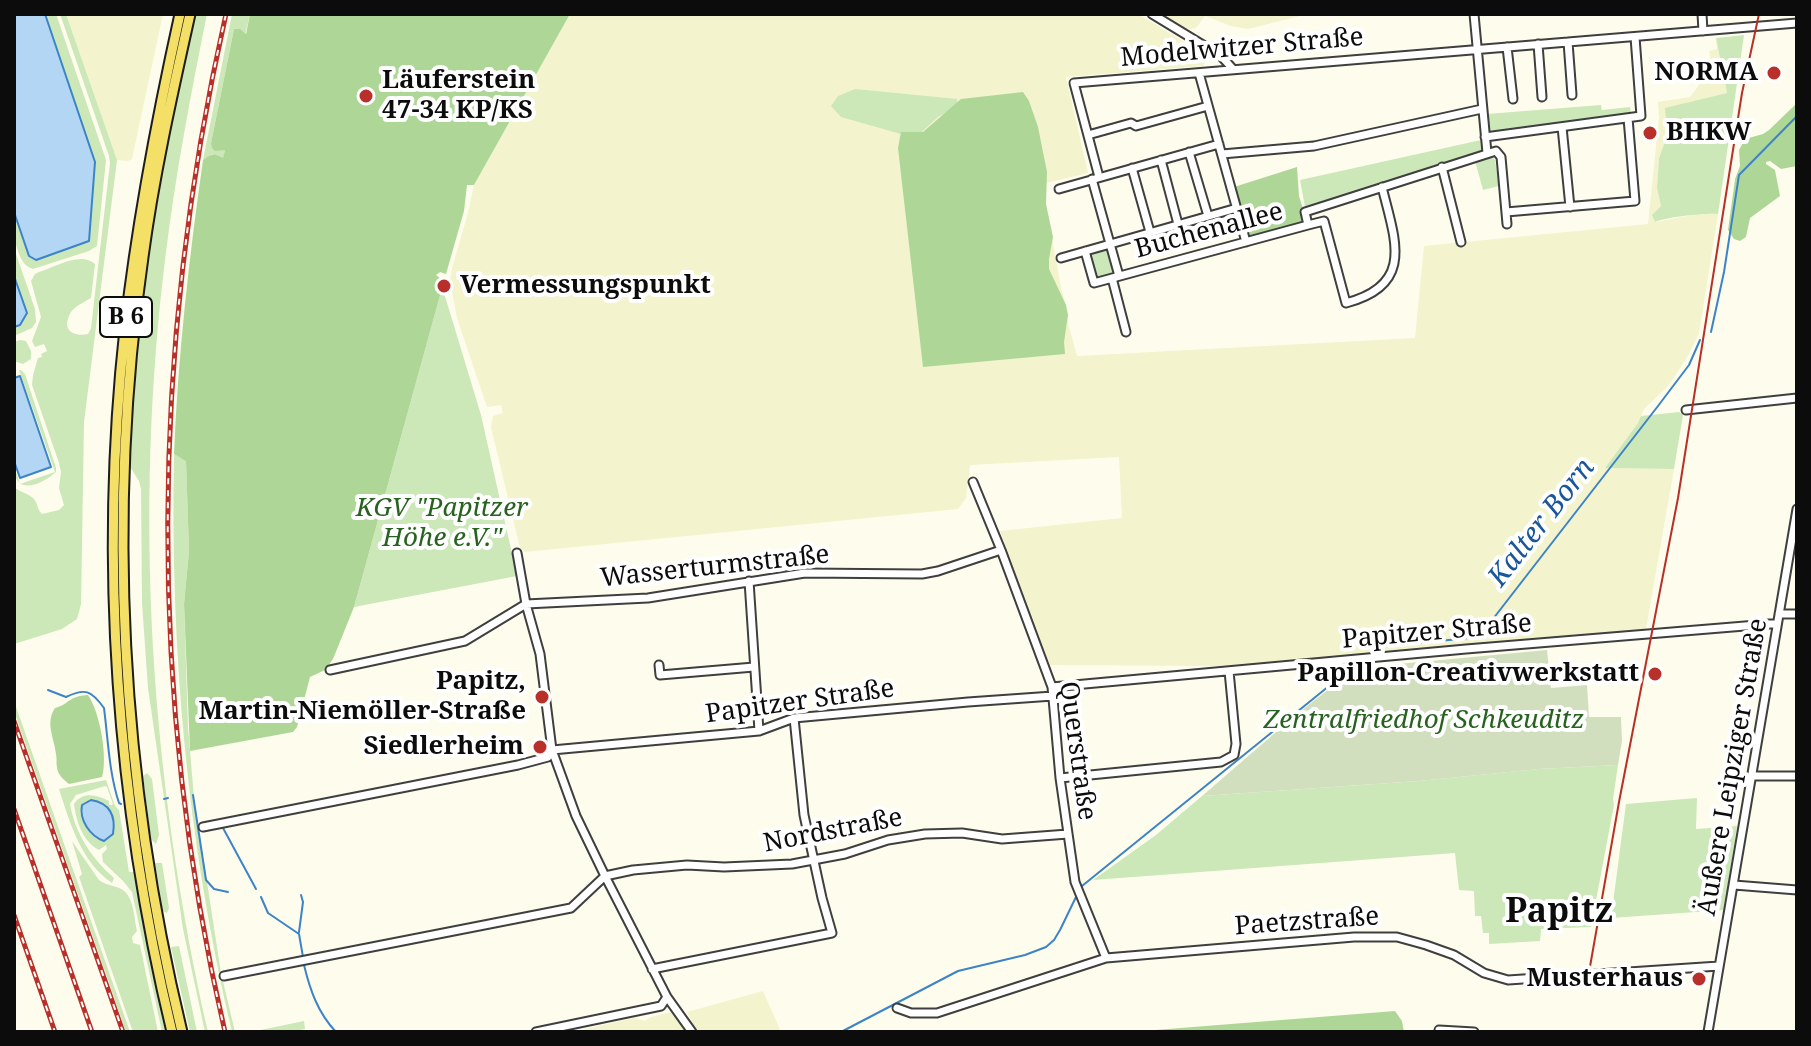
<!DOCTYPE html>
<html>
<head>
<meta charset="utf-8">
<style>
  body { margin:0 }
  #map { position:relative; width:1811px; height:1046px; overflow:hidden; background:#fefded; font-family:"Noto Serif",serif }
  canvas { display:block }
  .frame { position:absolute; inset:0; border:16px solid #0c0c0c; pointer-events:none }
</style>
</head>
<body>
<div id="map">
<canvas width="1811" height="1046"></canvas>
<div class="frame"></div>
</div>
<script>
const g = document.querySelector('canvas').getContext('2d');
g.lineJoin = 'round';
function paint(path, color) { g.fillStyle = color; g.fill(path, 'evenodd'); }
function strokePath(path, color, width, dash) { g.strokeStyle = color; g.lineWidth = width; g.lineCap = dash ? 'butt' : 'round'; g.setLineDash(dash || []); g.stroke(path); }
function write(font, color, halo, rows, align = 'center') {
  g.font = font + ' "Noto Serif",serif'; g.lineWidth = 8; g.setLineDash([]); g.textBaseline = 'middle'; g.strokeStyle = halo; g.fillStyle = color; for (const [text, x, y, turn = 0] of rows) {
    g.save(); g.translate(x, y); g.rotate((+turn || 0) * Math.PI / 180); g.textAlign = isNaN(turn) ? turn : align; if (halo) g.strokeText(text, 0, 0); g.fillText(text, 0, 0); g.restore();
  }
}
const farmland = new Path2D(`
  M66,14H163L132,159L128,161L117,160Z
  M570,14H1138L1208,56L1203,66L1066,77L1088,173L1042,184L1062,292L1066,305L1068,323L1077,356L1415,338L1424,246L1648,224L1659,118L1658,102L1690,97L1712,67L1709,51L1717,49L1716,38L1727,93L1665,109L1667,136L1659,158L1657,188L1661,206L1652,215L1655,222L1703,213L1718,214L1699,334L1685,361L1668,386L1644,409L1638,423L1605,468L1674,469L1646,629L1228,666L1050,665L1000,531L1122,518L1119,457L970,465L966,498L958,509L525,552L520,548L491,427L493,416L503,413L501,405L487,407L457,318L450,280L452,268L468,213L474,185ZM839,96L958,106L938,117L914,138Z
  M1159,14H1302L1300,16L1248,29L1231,26L1205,16L1196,28L1186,30Z
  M763,991L781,1032H697L687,1012Z
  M667,1013H673L687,1032H583L585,1029L634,1018L645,1021L651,1017Z`);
const green = new Path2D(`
  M14,14H56L106,160L97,246L89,251L33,269C20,265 18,250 14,238Z
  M60,14H66L117,160L84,422L81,604L77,619L62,629L14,644V487C20,492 28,493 34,499C38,504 37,509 42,514L59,510L64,505L59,488L61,472L59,463L32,385L33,375L38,358L42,357L41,354L47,351L44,344L35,347L32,341L41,317L31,281L35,274L39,272C55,267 81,251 95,264L91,298C83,303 72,307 69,316C62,331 75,337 88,334L91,328L110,163L109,156Z
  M194,14H207C191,93 176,172 166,252C133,512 150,777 208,1032H205L183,929L148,688L142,603L141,489L139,481L129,465C133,384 140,303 152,223C163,153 179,83 194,14Z
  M232,14H250L245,35L234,29L211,143L225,150L223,159L212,154L203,160Z
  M1744,35L1718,214C1703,213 1668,217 1655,222L1652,215L1661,206L1657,188L1659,158L1667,136L1665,108L1727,93L1716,38Z
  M855,89L957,99L958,106L938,117L915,138L841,117L831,106L838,96Z
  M1601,105L1602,111V110L1630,107L1631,114L1488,132L1487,114Z
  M1481,140L1482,150L1480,153L1305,207L1300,180Z
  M1491,156L1495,160L1499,186L1483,190L1475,161Z
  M14,248L35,309L36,322L32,328L14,336Z
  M1105,248L1109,250L1115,271L1113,276L1098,280L1094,277L1089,255L1091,252Z
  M441,292L444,293L481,415L517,576L354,607Z
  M20,340L26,341L31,351V359L23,364L14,361V342Z
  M19,370H21L25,374L56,468V472C40,486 14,496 14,466L20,484L55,472Z
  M1679,412L1683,415L1674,469L1605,468L1638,423L1641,416Z
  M174,454L186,460L189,551L184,604L188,727L194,798L221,973L235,1032H232C187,842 170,649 174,454Z
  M14,690L79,877L82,874L72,841L99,880C106,885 112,885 119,888C134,893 134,918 137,931L132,937L133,943L140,945L158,1032H133Z
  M14,701L130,1032H126L14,711Z
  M1618,765L1613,799L1614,805L1591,927L1541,929L1540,941L1489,944V933H1483L1481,916H1475L1474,891L1459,890L1455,853L1093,880L1156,835L1202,796L1419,781L1539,769Z
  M147,773L152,779L159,835L156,844L151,839L143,776Z
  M106,780L115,806L119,810L129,872H136L168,1032H162L132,892L123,881L103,862L102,854L107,849L106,845L99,850C83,842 76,821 74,804C83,791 97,795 109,801V805H112L113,804L107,787L105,786L76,795L70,804C75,833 92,859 114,878L112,883C81,862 70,823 59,789Z
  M1697,798L1696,829L1737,826L1724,910L1611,918L1626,804Z
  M155,863H162L169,908L167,913L163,911Z
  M179,946L197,1032H190L171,947Z
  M304,1021L305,1029L289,1032H251Z`);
const forest = new Path2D(`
  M250,14H570L474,185H467L464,211L446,274L440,272L436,275L445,282L444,286L440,289L441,292L354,607L333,659L325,670L310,677L297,727L293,732L190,751L184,604L189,551L186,461L174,454C178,355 189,258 203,160C213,153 213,153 223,158L225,150L215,151L212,148L211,143L234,29H240L246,34Z
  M1023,92L1029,101L1038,127L1047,172L1046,204L1053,237L1049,259V269L1066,305L1068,315L1064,342L1065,354L923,367L898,148L901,132H923L961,99Z
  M1797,103V166L1781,169L1770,161L1766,162V164L1775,170L1780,196L1750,218L1746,237L1740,241L1734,239L1728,230L1735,179L1740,166L1739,150L1745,139L1763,134L1769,130Z
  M1297,167L1299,196L1307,222L1252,237L1246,233L1234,187Z
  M88,695C100,712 108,758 102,777L69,784C64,780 58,775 57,768C56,763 57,759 56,754C54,737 45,723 55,708C70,704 68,696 88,695Z
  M1395,1011L1402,1021L1404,1032H1130Z`);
const cemetery = new Path2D(`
  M1547,650L1551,688L1587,685L1589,717H1621L1622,741L1618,765L1539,769L1419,781L1202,796L1297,714L1356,668Z`);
const water = new Path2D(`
  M14,14H45L95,162L89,241L36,260L29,256L14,212Z
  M14,276L27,313L20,325L14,327Z
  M20,376L51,467L20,478L14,461V378Z
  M91,800C110,803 116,816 113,834L104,841C90,836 79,820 82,805Z`);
const stream = new Path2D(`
  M1711,332L1724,272L1739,175L1797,116
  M1368,648L1479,637L1658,406L1689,365L1700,340
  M48,690L66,697C85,688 91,690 104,708C108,739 109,773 119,803L121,804
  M193,795L206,880L214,889L228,892
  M164,799L168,798
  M223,828L256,889
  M1082,886L1350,669
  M261,897L268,913L299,934L303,957
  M299,932L303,902L301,895
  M304,965C310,990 318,1013 336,1032
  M841,1032L958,971L1025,955L1046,947L1054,940L1060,930L1076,897`);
const minor = new Path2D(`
  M1152,14L1221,56L1232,68
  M1474,14L1487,153
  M1702,14L1703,31
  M1568,42L1572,95
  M1538,44L1542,97
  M1507,47L1513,99
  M1199,73L1246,242
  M1562,127L1570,207
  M1088,135L1131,123L1136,126L1208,106
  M1485,137L1641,116L1635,37
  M1189,152L1208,216
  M1222,154L1314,146L1482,109
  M1161,160L1178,224
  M1442,167L1461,242
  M1132,168L1150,232
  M1099,177L1074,83L1797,23
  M1092,179L1119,276
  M1059,189L1219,144
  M1506,212L1635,201L1628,118
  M1308,225L1324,221L1346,303C1415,285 1395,240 1382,187
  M1085,251L1094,283L1308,225L1305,212L1496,151L1501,157L1507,224
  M1061,258L1237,208
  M1112,278L1126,332
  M1686,410L1797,398
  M973,482L1001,550L1052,687L1060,778L1075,882L1106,958
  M517,553L526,604L540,654L552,750L576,816L605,876L667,997L692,1032
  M749,581L759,731
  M1779,614H1797
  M659,665L660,675L754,667
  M330,670L465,641L526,604L648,598L805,573L922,574L938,571L1001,550
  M1052,687L1466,649L1769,624H1777
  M552,750L759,731L794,718L968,702L1053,696
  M1752,776H1797
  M1060,778L1221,762L1234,755L1236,744L1229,671
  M203,827L518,765L548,757L552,750
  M1734,885L1797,890
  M652,969L832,933L822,898L804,815L794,718
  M224,976L571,908L605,876L633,870L687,865L724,867L792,864L845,854L888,840L925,834L962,833L1002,839L1068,834
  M897,1008L911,1013H937L1106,958L1354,937H1397L1426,945L1454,955L1484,973L1508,980L1719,966
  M1439,1030L1474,1032
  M536,1032L661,1006L667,997
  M1708,1032L1797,509`);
const major = new Path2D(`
  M172,1032C117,804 99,563 125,329C137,223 157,118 180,14
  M182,1032C121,780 106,514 143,257C154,175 172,95 190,14`);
const tram = new Path2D(`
  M1588,978L1619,802L1678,498L1742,93L1759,14`);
const rail = new Path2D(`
  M14,721L123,1032
  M14,809L92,1032
  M14,915L55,1032
  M225,1032C147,696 150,350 226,14`);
const markers = [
  [1774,73,8,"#b83029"],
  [366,96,8,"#b83029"],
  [1650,133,8,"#b83029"],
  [444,286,8,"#b83029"],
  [1655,674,8,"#b83029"],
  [542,697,8,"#b83029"],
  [540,747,8,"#b83029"],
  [1699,979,8,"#b83029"]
];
const shields = [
  [126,317,52]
];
const shieldNames = [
  ["B 6",126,317]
];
const streetNames = [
  ["Modelwitzer Straße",1242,48,-5],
  ["Buchenallee",1209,231,-15],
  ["Wasserturmstraße",715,567,-6],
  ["Papitzer Straße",1437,632,-5],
  ["Papitzer Straße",800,702,-8],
  ["Querstraße",1077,751,82],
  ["Äußere Leipziger Straße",1733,767,-80],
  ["Nordstraße",833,831,-11],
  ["Paetzstraße",1307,922,-4]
];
const poiNames = [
  ["NORMA",1758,73],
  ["Läuferstein",382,81,"left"],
  ["47-34 KP/KS",382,111,"left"],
  ["BHKW",1666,133,"left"],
  ["Vermessungspunkt",460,286,"left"],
  ["Papillon-Creativwerkstatt",1639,674],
  ["Papitz,",526,682],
  ["Martin-Niemöller-Straße",526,712],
  ["Siedlerheim",524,747],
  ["Musterhaus",1683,979]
];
const parkNames = [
  ["KGV \"Papitzer",442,509],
  ["Höhe e.V.\"",442,539],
  ["Zentralfriedhof Schkeuditz",1424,721]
];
const waterNames = [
  ["Kalter Born",1542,523,-52]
];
const districtNames = [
  ["Papitz",1559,912]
];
paint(farmland, '#f3f3ce');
paint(green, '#cce7b8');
paint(forest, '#aed797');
paint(cemetery, '#d2dfbf');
paint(water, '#b3d6f4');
strokePath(water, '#3d83c8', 2);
strokePath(stream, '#3d83c8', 2);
strokePath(minor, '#3f3f3f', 11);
strokePath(major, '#1d1d1d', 13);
strokePath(minor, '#fff', 7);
strokePath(major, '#f4df67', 9);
strokePath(tram, '#b83029', 2);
strokePath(rail, '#b83029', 5);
strokePath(rail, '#fff', 2, [6]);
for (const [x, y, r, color] of markers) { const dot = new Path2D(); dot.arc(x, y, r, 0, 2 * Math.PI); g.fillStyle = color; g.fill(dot); strokePath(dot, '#fff', 3); }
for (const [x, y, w] of shields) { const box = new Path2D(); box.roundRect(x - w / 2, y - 20, w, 40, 6); g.fillStyle = '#fff'; g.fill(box); strokePath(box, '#0c0c0c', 2); }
write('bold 24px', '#0c0c0c', null, shieldNames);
write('26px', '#0c0c0c', '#fff', streetNames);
write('bold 26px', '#0c0c0c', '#fff', poiNames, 'right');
write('italic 26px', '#27621f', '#fff', parkNames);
write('italic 28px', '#1a569a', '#fff', waterNames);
write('bold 34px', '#0c0c0c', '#fff', districtNames);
</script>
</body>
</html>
